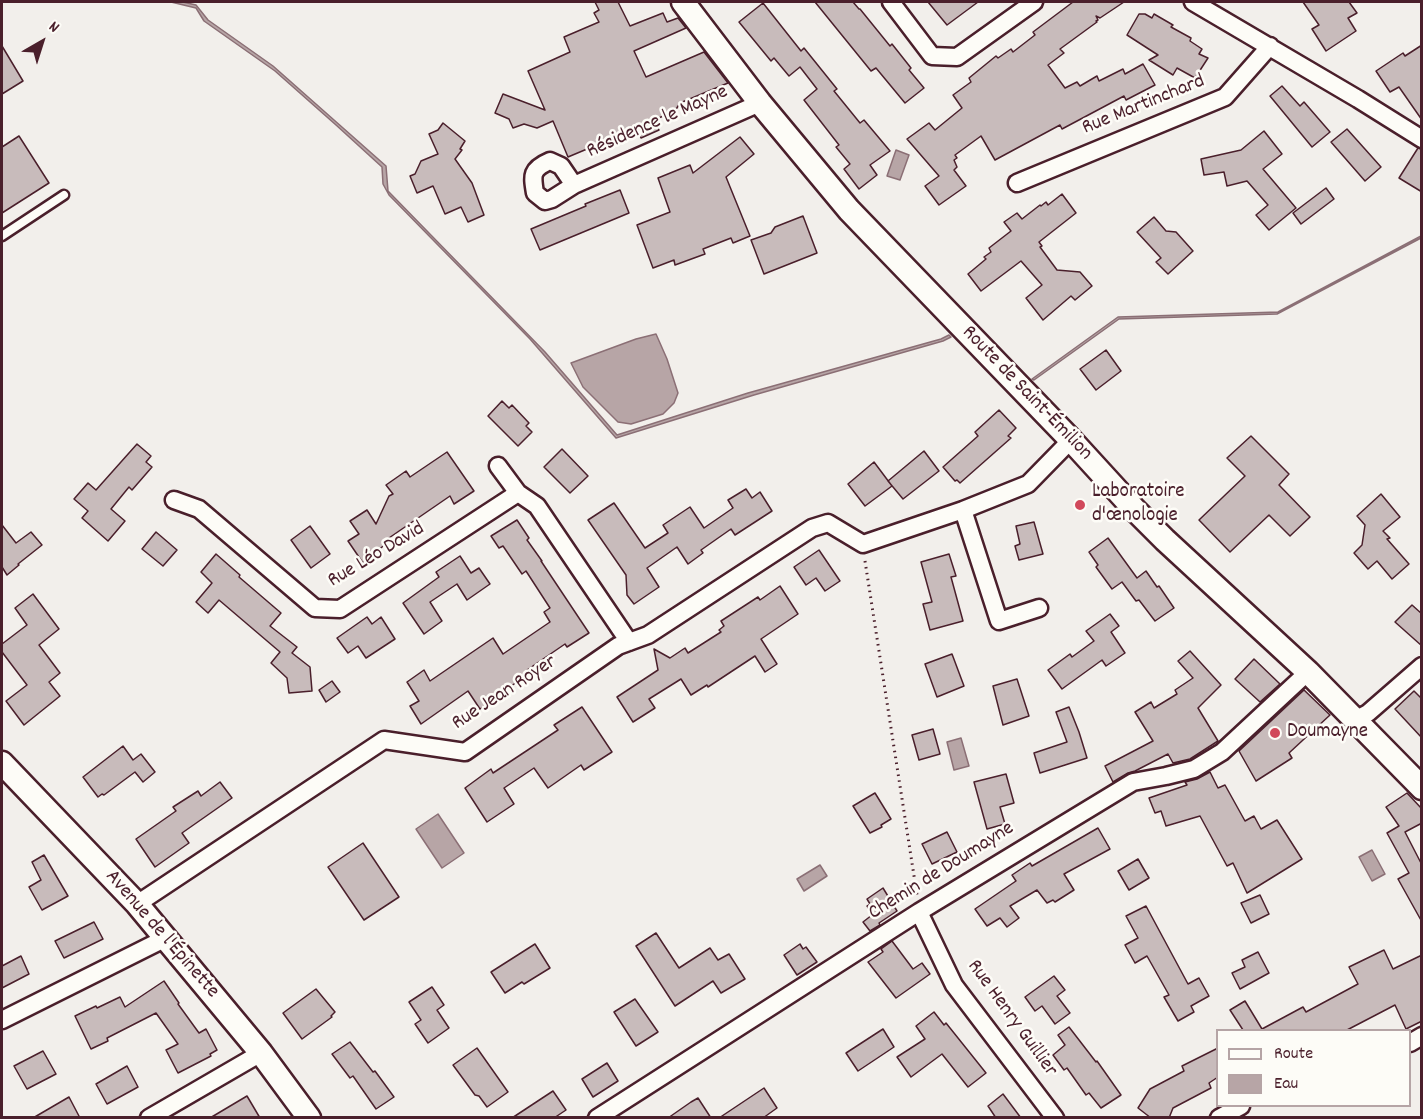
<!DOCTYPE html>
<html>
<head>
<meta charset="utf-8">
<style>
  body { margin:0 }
  #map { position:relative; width:1423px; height:1119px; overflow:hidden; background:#f2efeb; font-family:Dekko,sans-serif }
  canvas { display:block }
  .frame { position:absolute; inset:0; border:3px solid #4a1f2b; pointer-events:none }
  .legend { position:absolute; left:1216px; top:1029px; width:195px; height:78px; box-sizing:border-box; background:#fdfcf7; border:2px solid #b5a4a5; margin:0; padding:8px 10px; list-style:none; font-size:18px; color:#4a1f2b }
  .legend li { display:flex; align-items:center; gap:12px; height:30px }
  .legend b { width:30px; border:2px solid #b5a4a5 }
  .north { position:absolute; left:12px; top:12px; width:60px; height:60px; -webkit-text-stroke:4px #fdfcf7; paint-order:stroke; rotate:39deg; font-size:16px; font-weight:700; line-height:24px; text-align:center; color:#4a1f2b }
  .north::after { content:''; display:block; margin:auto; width:21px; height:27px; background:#4a1f2b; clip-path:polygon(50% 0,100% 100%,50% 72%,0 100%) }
</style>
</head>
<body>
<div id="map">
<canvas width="1423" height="1119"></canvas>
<div class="frame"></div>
<ul class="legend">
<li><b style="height:8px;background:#fdfcf7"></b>Route</li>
<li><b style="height:16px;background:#b7a5a6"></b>Eau</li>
</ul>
<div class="north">N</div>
</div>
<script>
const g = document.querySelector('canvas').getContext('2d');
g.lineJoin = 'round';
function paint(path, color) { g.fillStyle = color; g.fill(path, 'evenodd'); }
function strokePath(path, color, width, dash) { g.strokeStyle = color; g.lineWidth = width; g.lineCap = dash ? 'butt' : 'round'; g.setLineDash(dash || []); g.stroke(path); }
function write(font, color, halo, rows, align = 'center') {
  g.font = font + ' Dekko,sans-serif'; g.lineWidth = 5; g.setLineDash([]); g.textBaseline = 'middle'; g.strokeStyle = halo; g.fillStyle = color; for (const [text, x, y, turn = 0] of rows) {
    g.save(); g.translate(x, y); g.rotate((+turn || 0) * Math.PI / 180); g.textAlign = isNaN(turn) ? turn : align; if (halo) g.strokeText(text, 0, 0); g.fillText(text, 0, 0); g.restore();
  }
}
const water = new Path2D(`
  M171,2H183L196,5L208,20L273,66L386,166L388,191L545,352L617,435L748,393L941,339L949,335L951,337L943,341L754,395L616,438L530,339L389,195L383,184L382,167L336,125L275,71L204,21L196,8Z
  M896,150L909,155L900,180L887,176Z
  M1421,236V238L1277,314L1119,319L1034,380L1032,379L1118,317L1278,312Z
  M656,334L667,359L678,393L674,403L663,414L631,424L618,422L583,387L571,363L636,339Z
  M961,738L969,766L954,770L947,742Z
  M438,814L464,853L442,868L416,829Z
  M1372,850L1385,874L1372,881L1359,857Z
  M820,865L827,876L804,891L797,879Z`);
const building = new Path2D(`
  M595,2H618L630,26L663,13L667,22L678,18L686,28L634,51L646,77L704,52L728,83L680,103L675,111L654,120L659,130L641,138L637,128L568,157L553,121L537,128L524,124L513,128L509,119L495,113L503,94L545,110L528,71L570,52L564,37L599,22L594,13L599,10Z
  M815,2H853L859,9H860L890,46L892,44L911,68L909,70L924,88L905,103L876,68L871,71Z
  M928,2H978L947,25Z
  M1073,2H1124L1100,18L1096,16L1098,20L1096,21L1097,22L1060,49L1064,53L1048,65L1065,88L1077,82L1080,86L1097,76L1099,81L1123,69L1125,74L1143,64L1155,85L1126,100L1124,96L1062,129L1060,125L995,160L981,136L955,155L957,158L954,160L957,167L954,170L966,186L939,205L925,186L939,176L907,139L929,123L935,130L962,108L953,95L971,82L969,78L996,56L998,58L1011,49L1013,52L1035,35L1033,32Z
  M1303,2H1349L1357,13L1348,18L1356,31L1326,51L1312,29L1319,25Z
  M763,3L801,51L804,48L837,89L834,91L860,123L864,120L890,151L870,165L877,175L859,189L844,169L850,164L836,147L839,145L804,100L817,89L800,67L789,76L774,58L771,61L739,22Z
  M1139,14H1145L1152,18L1154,14L1173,25L1171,27L1191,38L1190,41L1202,49L1199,54L1208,58L1195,78L1177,68L1173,75L1149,60L1158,55L1127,35Z
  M1422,45V120L1399,87L1390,92L1376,71L1403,53L1405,56Z
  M2,46L23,81L2,94Z
  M1282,86L1300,106L1304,102L1330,132L1312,147L1270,96Z
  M443,123L465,141L460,149L462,150L455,159L472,183L484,215L468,222L461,207L445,214L433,186L417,193L410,176L415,174L421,161L438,154L429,134L438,130Z
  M1347,129L1381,167L1365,181L1331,142Z
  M1264,131L1282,154L1263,169L1296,208L1269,230L1256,215L1268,205L1247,181L1227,186L1224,172L1204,175L1201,159L1241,150Z
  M19,136L49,183L2,213V147Z
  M740,137L754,154L726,177L750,236L733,243L731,238L703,249L705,254L675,265L674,260L653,268L637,225L670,212L658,178L690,165L693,173Z
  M1418,148L1422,149V192L1399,178Z
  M1326,188L1334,199L1301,224L1293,213Z
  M620,190L629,213L540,250L531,229L586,206L585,204Z
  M1062,194L1076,213L1039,242L1042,246L1040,247L1057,270L1080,272L1092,286L1075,300L1071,296L1043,320L1026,298L1042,285L1021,261L981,291L968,274L986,259L984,257L991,252L989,248L1011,231L1004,222L1017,213L1022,219L1040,205L1041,206L1046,202L1048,205Z
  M803,216L817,253L764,274L751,240L771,233L775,227Z
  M1154,217L1166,231L1176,232L1193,251L1168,274L1156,262L1161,258L1137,232Z
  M1106,350L1121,371L1096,390L1080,369Z
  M502,401L509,408L512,405L529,423L526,426L532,432L518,446L488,416Z
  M999,410L1016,428L1008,436L1011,438L960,483L957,480L955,481L943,467L978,436L975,432Z
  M1251,436L1289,474L1279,485L1310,517L1290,536L1269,515L1230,552L1199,520L1245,476L1227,458Z
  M137,444L151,456L146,462L152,467L132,490L129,487L111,509L125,521L108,541L82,518L88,511L74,499L88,483L96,490Z
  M562,449L588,476L570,493L544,467Z
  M924,451L939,471L903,499L888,481Z
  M447,452L474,491L454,504L450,496L386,540L388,542L363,563L348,541L359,534L350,521L367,510L376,524L389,496L393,494L386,485L406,471L410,477Z
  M874,462L892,486L865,506L848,484Z
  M746,489L752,498L760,492L772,511L735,535L731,529L701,550L703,553L688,564L677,547L647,568L659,587L634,604L627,595L626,575L588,520L614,503L645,548L668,533L663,525L690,507L704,528L733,508L728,500Z
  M1381,494L1400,517L1383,531L1390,538L1387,539L1409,564L1392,579L1377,561L1368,569L1354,553L1362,545L1365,525L1357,516Z
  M517,520L529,538L527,540L542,561H541L589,633L567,647L565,644L527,670L529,673L480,709L468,691L421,724L410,706L419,701L407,682L424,670L430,681L493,638L503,654L550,622L544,612L550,608L526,571L522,574L503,546L499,548L491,536Z
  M1034,522L1043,554L1019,560L1015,546L1020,544L1016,526Z
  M2,525L16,543L31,532L42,545L18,564L19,565L7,575L2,567Z
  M310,526L330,554L311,568L291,540Z
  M156,532L177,550L163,566L142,549Z
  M1108,538L1137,578L1146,571L1157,587L1159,586L1174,608L1155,621L1139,600L1136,601L1122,582L1112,589L1096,567L1098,565L1089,552Z
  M819,550L840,581L825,591L816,578L806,585L794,567Z
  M216,554L240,575L239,577L281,613L270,626L297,647L292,653L310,667L312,691L289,693L287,678L271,663L280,652L219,600L208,613L196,602L212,583L201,572Z
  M949,554L956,576L951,577L963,621L930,630L923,604L932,602L921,562Z
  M460,556L471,573L479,568L490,584L467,600L457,584L430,602L442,621L424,634L403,603L439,577L436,572Z
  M780,586L798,614L761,639L777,664L765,672L755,656L708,687L707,685L691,695L681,679L649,699L655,708L633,722L617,697L658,670L654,649L670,658L685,648L688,653L721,632L719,630L724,626L721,621L758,597L760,600Z
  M33,594L59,629L39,645L60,673L49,682L60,696L24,725L6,701L27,685L2,652V644L27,625L15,608Z
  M1412,605L1422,614V646L1395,622Z
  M1110,614L1119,626L1111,632L1125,653L1106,666L1102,660L1062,689L1048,670L1070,654L1072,657L1094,641L1086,631Z
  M367,617L372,624L381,617L395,639L366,658L358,646L348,653L337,638Z
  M1190,651L1221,685L1198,708L1218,741L1190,759L1173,763L1168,754L1135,771L1128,773L1113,782L1105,766L1153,741L1135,712L1151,702L1154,708L1177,694L1175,690L1193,678L1178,661Z
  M952,654L964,686L937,697L925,664Z
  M1254,659L1280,684L1260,702L1235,679Z
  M1017,679L1029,716L1003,725L993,686Z
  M332,681L340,692L326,702L319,690Z
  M1304,690L1330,715L1289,753L1292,758L1256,781L1239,751Z
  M1414,691L1422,699V738L1395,709Z
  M582,707L612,752L584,770L581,765L548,788L534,768L504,788L514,804L487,822L465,788L491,769L493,773L558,730L554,725Z
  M1069,707L1079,732L1087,758L1040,773L1034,753L1067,742L1056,712Z
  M933,729L940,754L919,760L912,735Z
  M123,746L133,760L141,754L155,772L143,782L135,772L104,795L102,794L98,797L83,777Z
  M1210,772L1218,788L1225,785L1245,821L1254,816L1261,829L1277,820L1302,859L1247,893L1233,863L1227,866L1200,816L1166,826L1161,811L1155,813L1149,798L1187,785L1185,782L1197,779Z
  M1006,774L1014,803L1000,807L1005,824L987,829L974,782Z
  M220,782L232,798L182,833L189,843L155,867L136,839L176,811L173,807L198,791L201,796Z
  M875,793L891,819L881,825L882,827L870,833L853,806Z
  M1407,793L1422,809V823L1405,832L1422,865V922L1398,879L1409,873L1387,833L1399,826L1386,807Z
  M1098,828L1110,849L1064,874L1074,890L1055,902L1053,900L1047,903L1037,890L1010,906L1019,918L1007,927L1000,918L987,926L975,909L1016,881L1012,875L1030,863L1032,866Z
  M947,832L957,852L932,864L922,844Z
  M363,843L399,897L364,920L328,867Z
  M44,855L68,896L42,910L29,887L41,880L32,862Z
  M1138,859L1149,878L1129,890L1118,871Z
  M883,888L897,911L879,923L880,925L870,931L863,922L872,915L867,906L870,904L867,899Z
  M1260,895L1269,914L1251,923L1241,903Z
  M1146,906L1188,984L1199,978L1209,996L1191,1006L1194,1012L1178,1021L1164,997L1169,995L1147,956L1135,963L1125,945L1138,938L1126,916Z
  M94,922L103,939L64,958L55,941Z
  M656,933L679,968L710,948L718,960L729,954L745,979L721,993L713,981L675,1006L636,946Z
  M892,941L913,969L922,963L930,974L896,998L868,962L883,952L881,949Z
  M535,944L550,968L524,984L522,982L505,993L491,972Z
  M800,944L803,949L806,947L817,962L797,975L784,955Z
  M1384,950L1393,969L1422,955V1021L1406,1029L1395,1005L1347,1030H1243L1230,1010L1245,1001L1262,1029L1303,1007L1306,1012L1358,984L1349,967Z
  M1258,952L1269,973L1240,989L1232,973L1245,967L1242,960Z
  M21,956L29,974L2,988V966Z
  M1054,976L1065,990L1057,996L1070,1013L1055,1024L1042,1006L1035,1011L1025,997Z
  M164,981L179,1003L178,1004L199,1033L206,1029L217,1050L210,1054L211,1056L178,1073L166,1050L178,1044L156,1013L107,1038L108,1041L91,1049L75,1016L96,1006L97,1008L120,997L125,1007Z
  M432,987L444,1005L437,1010L449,1028L428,1043L415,1024L421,1020L409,1002Z
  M316,989L335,1012L331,1016L332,1017L302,1039L283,1013Z
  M635,999L658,1032L636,1046L614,1012Z
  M934,1012L944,1025L946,1023L986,1073L968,1087L942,1054L911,1077L897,1057L925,1039L916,1026Z
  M1069,1027L1096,1062L1097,1061L1121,1095L1101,1108L1089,1093L1086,1095L1067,1068L1064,1070L1053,1055L1065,1045L1058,1035Z
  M883,1029L894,1047L858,1071L846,1053Z
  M350,1042L373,1072L375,1071L394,1097L376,1109L353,1076L350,1078L332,1054Z
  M477,1048L508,1092L487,1107L479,1096L475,1095L453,1065Z
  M1218,1048V1077L1209,1083L1211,1088L1173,1108L1169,1118H1151L1138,1108L1150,1089L1184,1071L1182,1066Z
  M43,1051L56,1074L27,1089L14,1066Z
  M607,1063L618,1081L593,1097L582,1079Z
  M127,1066L138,1087L107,1104L96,1084Z
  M764,1088L777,1108L763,1118H719Z
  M553,1091L566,1110L554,1118H512Z
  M1003,1094L1021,1118H996L988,1106Z
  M247,1096L260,1118H210Z
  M69,1097L80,1118H33Z
  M698,1098L711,1118H668L691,1102Z`);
const path = new Path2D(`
  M865,561L917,895`);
const lane = new Path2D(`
  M2,236L64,195`);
const street = new Path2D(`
  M891,2L932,56L957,57L1034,2
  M1193,2L1358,99L1422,139
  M1017,183L1225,97L1270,46
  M574,185L552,199L545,201L535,193C532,175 531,169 550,161L561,166L574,185L760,103
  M498,466L518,493L537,506L629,642
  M174,500L199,509L315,608L340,609L518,493
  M963,510L999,621L1039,608
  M1355,720L1368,713L1422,666
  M137,904L384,740L465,752L618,646L648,635L812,528L828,523L863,544L963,510L1028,484L1071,440
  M919,912L954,985L1055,1118
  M2,1020L166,938
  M1410,1043L1422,1036
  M149,1118L261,1053
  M597,1118L919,912L1133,782L1166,776L1194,769L1222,752L1308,672
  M1219,1118L1241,1106`);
const secondary = new Path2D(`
  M683,2L760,103L849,210L1071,440L1135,510L1165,540L1308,672L1422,788
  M2,763L137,904L261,1053L309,1118`);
const markers = [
  [1080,505,6,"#d1495b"],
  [1275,733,6,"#d1495b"]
];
const streetNames = [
  ["Rue Martinchard",1144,106,-22],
  ["Résidence le Mayne",658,123,-24],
  ["Route de Saint-Émilion",1026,394,46],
  ["Rue Léo David",377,556,-31],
  ["Rue Jean Royer",505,694,-33],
  ["Chemin de Doumayne",942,872,-32],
  ["Avenue de l'Épinette",161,935,49],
  ["Rue Henry Guillier",1011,1019,54]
];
const poiNames = [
  ["Laboratoire",1092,493],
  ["d'œnologie",1092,517],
  ["Doumayne",1287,733]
];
paint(water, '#b7a5a6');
strokePath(water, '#8b6f75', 1.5);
paint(building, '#c8bbbb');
strokePath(building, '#4a1f2b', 1.5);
strokePath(lane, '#4a1f2b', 13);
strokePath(street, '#4a1f2b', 21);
strokePath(secondary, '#4a1f2b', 27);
strokePath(path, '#4a1f2b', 3, [1.5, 4.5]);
strokePath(lane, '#fdfcf7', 8);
strokePath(street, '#fdfcf7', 16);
strokePath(secondary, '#fdfcf7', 22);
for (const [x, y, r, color] of markers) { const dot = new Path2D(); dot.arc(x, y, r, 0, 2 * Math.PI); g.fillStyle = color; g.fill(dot); strokePath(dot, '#fdfcf7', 2); }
write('21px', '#4a1f2b', '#fdfcf7', streetNames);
write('21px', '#4a1f2b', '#fdfcf7', poiNames, 'left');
</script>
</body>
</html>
